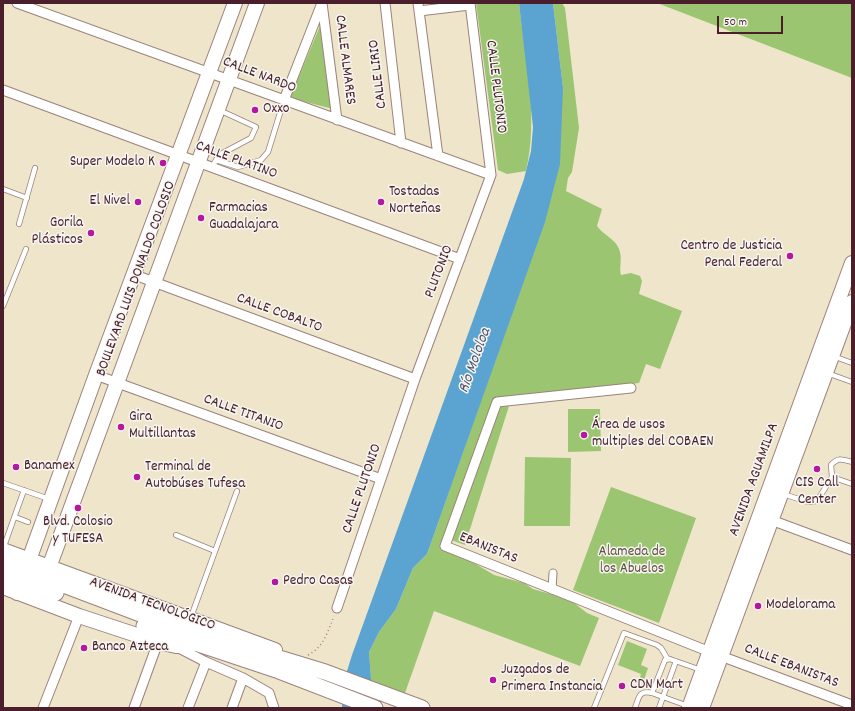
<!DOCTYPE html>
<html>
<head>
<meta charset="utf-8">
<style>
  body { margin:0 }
  #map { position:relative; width:855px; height:711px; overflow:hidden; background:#eee5cb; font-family:Dekko,sans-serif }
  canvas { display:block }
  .frame { position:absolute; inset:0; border:4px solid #4a1f2b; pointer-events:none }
  .scale { position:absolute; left:717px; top:16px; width:66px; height:18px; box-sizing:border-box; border:2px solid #4a1f2b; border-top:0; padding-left:5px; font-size:12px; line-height:14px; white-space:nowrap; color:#4a1f2b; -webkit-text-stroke:3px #f6f6f2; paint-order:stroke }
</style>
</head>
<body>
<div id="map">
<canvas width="855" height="711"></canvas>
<div class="frame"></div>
<div class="scale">50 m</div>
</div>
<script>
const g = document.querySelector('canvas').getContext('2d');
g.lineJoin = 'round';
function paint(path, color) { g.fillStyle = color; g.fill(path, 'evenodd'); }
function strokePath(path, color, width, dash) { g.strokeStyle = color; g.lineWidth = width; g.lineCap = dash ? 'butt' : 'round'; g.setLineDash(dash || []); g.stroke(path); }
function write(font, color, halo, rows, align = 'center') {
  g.font = font + ' Dekko,sans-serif'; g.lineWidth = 3; g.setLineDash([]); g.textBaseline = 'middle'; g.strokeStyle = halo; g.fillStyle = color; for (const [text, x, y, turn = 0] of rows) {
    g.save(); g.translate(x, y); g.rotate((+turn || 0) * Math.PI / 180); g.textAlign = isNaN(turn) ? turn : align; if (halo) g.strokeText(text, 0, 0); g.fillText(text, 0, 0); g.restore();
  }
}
const green = new Path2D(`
  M476,3H519C525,58 539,117 526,171L507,174L498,170Z
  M553,3H562L565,8L579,128L572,172L568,178L566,191L602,209L597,226C604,236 617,239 620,252C622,260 619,268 621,275L631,273L640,276L642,281L639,294L682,311L660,369L646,364L639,383L500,399L446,546L494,575L524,583L533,589L554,595L574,603L587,613L599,618L580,666L434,611L405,693L371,681L369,652L379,632L396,609L413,568L427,554L510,319L563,88Z
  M657,3H852V78Z
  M322,21L333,109L290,98Z
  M509,406L465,545L451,540L497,407Z
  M568,409H600L601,451L568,452Z
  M525,457L571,458L570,526H524Z
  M611,487L696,518L659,623L573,590Z
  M627,641L647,649L641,665L648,668L643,683L639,681L641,674L618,665Z`);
const water = new Path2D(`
  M519,3H553L563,88L560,164L545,222L427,554L413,568L396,609L379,632L369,652L372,692L374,700L373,708H342L343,684L352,655L524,179L531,151L533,127Z`);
const path = new Path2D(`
  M308,655C324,647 328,631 334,616`);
const service = new Path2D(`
  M216,160L238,167L261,160L268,152L284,100
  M212,167L219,155L251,138L256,127L219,110
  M3,189L27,198
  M19,224L35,168
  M3,306L26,249
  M833,356L852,363
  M827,373L852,382
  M832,477L831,465C838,457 842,459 852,462
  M3,483L49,499
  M783,494L808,502L817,501L832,477L852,484
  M15,517L28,522
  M176,535L215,551
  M3,549L24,490
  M191,617L237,491
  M670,659L665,660L652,693L688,706
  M594,708L624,633L657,645L661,648L667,658L701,670
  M635,708C639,697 639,690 652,693
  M659,708L676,661`);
const pedestrian = new Path2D(`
  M552,590L553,573`);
const minor = new Path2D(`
  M17,3L491,175
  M322,3L337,120
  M385,3L401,143
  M418,3L438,156
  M419,11L470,5
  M3,90L460,259
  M284,100L322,3
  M135,275L415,379
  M96,375L381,479
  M631,388L497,402L445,546L710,652L852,705
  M771,520L852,550
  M337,608L415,379L491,175L470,3
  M177,647L206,662L243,678L269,693L274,708
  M43,708L79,616
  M134,708L158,642
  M188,708L206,662
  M232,708L243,678`);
const primary = new Path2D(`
  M3,550L275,650
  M3,587L79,616L158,642L176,646L193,644
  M17,593L96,375L235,3
  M37,600L257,3
  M689,708L852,263
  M702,708L852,302`);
const trunk = new Path2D(`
  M3,562L164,623L325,672L422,708
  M3,574L56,593
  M144,626L279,671L375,708`);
const markers = [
  [255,110,4,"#b5179e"],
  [163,163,4,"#b5179e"],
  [138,202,4,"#b5179e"],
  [381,202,4,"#b5179e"],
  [201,218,4,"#b5179e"],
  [91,233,4,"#b5179e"],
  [790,256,4,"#b5179e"],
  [121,427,4,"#b5179e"],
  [584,435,4,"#b5179e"],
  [16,467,4,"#b5179e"],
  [817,469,4,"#b5179e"],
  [137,477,4,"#b5179e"],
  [78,508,4,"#b5179e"],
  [275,582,4,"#b5179e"],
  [758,606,4,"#b5179e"],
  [84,648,4,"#b5179e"],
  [493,680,4,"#b5179e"],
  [622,686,4,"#b5179e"]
];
const streetNames = [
  ["CALLE ALMARES",344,60,83],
  ["CALLE LIRIO",379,74,-97],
  ["CALLE NARDO",259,76,21],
  ["CALLE PLUTONIO",495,87,83],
  ["CALLE PLATINO",236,161,20],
  ["PLUTONIO",440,272,-69],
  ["BOULEVARD LUIS DONALDO COLOSIO",137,279,-70],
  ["CALLE COBALTO",279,314,20],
  ["CALLE TITANIO",243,414,20],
  ["AVENIDA AGUAMILPA",755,480,-70],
  ["CALLE PLUTONIO",363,489,-71],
  ["EBANISTAS",488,549,22],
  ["AVENIDA TECNOLÓGICO",152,605,20],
  ["CALLE EBANISTAS",791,667,21]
];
const poiNames = [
  ["Oxxo",263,110],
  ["Super Modelo K",155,163,"right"],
  ["Tostadas",389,193],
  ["Norteñas",389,210],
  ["El Nivel",130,202,"right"],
  ["Farmacias",209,209],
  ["Guadalajara",209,226],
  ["Gorila",83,224,"right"],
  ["Plásticos",83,241,"right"],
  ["Centro de Justicia",782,247,"right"],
  ["Penal Federal",782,264,"right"],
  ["Gira",129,418],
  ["Multillantas",129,435],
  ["Área de usos",592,426],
  ["multiples del COBAEN",592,443],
  ["Banamex",24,467],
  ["Terminal de",145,468],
  ["Autobúses Tufesa",145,485],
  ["CIS Call",817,484,"center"],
  ["Center",817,501,"center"],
  ["Blvd. Colosio",78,523,"center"],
  ["y TUFESA",78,540,"center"],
  ["Pedro Casas",283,582],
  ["Modelorama",766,606],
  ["Banco Azteca",92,648],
  ["Juzgados de",501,671],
  ["Primera Instancia",501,688],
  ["CDN Mart",630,686]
];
const parkNames = [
  ["Alameda de",632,553],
  ["los Abuelos",632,570]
];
const waterNames = [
  ["Río Mololoa",476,361,-70]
];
paint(green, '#9cc571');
paint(water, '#5ba4d2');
strokePath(service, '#9c827b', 6);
strokePath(pedestrian, '#9c827b', 9);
strokePath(minor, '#9c827b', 11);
strokePath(primary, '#9c827b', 16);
strokePath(trunk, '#9c827b', 17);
strokePath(path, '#9c827b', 1.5, [1, 3]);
strokePath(service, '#fff', 4.5);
strokePath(pedestrian, '#fff', 7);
strokePath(minor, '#fff', 9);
strokePath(primary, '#fff', 14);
strokePath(trunk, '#fff', 15);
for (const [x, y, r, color] of markers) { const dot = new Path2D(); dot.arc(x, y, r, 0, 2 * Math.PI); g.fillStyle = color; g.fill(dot); strokePath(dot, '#f6f6f2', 1.5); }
write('15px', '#4a1f2b', '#f6f6f2', streetNames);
write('15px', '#4a1f2b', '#f6f6f2', poiNames, 'left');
write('15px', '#635140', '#f6f6f2', parkNames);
write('italic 16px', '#51546e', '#f6f6f2', waterNames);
</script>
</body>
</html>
